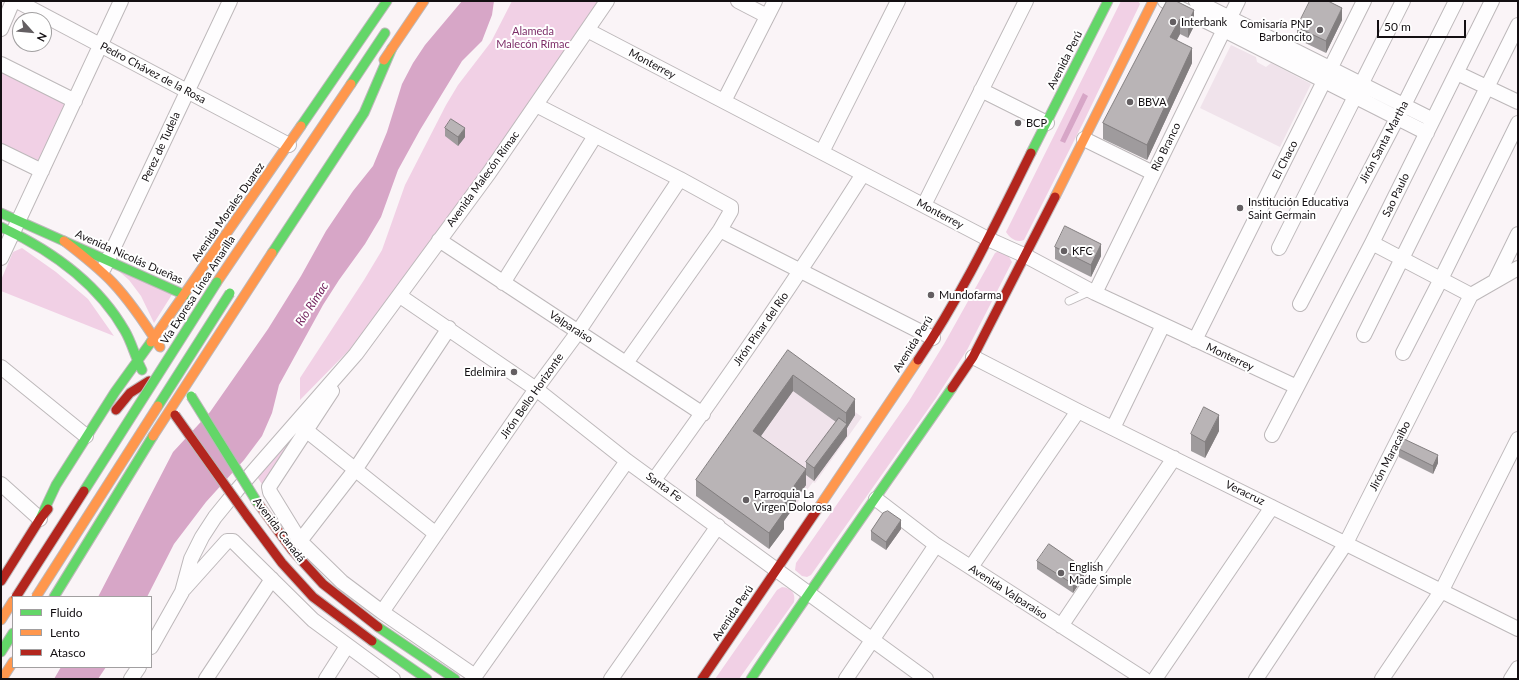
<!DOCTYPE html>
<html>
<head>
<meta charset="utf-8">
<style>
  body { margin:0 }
  #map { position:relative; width:1519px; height:680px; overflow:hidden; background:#faf4f7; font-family:Lato,sans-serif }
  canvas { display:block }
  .frame { position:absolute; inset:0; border:2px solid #130f12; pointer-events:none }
  .legend { position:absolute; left:12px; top:596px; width:140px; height:72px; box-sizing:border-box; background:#fff; border:1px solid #a19fa0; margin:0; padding:5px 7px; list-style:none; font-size:12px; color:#130f12 }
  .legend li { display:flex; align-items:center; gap:8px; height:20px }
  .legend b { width:20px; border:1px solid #a19fa0 }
  .north { position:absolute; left:12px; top:12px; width:40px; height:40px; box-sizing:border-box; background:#fff; border:1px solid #a19fa0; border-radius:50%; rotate:117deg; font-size:11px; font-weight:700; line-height:16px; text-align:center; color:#130f12 }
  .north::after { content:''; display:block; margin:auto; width:14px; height:18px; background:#645f62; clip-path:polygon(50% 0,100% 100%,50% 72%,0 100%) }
  .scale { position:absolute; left:1377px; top:20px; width:89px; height:18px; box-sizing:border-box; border:2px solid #130f12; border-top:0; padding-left:5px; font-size:12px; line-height:14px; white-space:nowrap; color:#130f12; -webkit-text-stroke:3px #fff; paint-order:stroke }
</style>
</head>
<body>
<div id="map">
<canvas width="1519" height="680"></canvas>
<div class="frame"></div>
<ul class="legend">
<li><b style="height:5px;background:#63d668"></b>Fluido</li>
<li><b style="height:5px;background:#ff974d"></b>Lento</li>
<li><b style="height:5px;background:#b3261e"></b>Atasco</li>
</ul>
<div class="north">N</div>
<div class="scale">50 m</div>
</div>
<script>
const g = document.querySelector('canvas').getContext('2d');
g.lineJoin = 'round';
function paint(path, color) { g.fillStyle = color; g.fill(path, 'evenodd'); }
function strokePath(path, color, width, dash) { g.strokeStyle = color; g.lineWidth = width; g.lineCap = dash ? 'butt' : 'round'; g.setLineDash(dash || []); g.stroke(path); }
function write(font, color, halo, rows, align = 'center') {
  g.font = font + ' Lato,sans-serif'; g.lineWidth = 4; g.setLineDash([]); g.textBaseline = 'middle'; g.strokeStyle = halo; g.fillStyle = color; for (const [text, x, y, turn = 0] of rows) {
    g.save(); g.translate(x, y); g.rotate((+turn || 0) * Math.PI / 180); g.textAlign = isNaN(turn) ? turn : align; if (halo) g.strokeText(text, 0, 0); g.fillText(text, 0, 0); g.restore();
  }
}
const built = new Path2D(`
  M1231,45L1256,57L1257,62L1266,67L1271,63L1311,84L1280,147L1200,108Z
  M788,364L862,417L815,483L813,482L797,503L724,453Z`);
const green = new Path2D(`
  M512,1H600L486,166L388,299L353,346L300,400V378L364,280L382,250L405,185L446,105L458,85L491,42Z
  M1121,1H1138L1140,4L1084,121L1024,240C1016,243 1010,238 1006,232Z
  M1,68L69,103L40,168L1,148Z
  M22,248L56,272L88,299L114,336L1,291V280L13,252Z
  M999,251L1008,255L1012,262L967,350L936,398L811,575L807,577L802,576L795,570L796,563L909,401L944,344L995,253Z
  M107,261L173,293L154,323L141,296L129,280Z
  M318,406L265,489L256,475Z
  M782,587C791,588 796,593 794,602L739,679H715L777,590Z`);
const water = new Path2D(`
  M462,1H494L492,15L482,41L462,61L420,130L398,170L381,217L365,244L339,280L323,305L279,385L272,413L262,436L244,460L206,502L174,544L147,597H98L173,452L210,412L268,329L301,276L326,231L353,191L373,166L387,132L402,84L413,63L425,45Z
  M1083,93L1088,96L1065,143L1060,141Z
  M61,667H106L98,679H54Z`);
const lane = new Path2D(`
  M1069,301L1091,291`);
const street = new Path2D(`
  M17,1L289,145
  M738,1L767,16
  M1165,1L1224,30L1427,133
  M1196,1L1433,120
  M1,29L13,1
  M587,30L988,239L1026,256L1095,293L1297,387
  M1,64L75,101
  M1457,73L1518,102
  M981,90L1047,123
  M724,101L775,1
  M536,105L680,179L731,207V211L720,230L626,363
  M1084,139L1153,173
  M1,151L42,171
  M822,152L898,1
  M924,205L1026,1
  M720,230L933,338
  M439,240L703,414
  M1372,243L1471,295
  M1279,248L1403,1
  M1,258L121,1
  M104,268L230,1
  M1495,281L1518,234
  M503,283L595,136
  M1095,293L1238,1
  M400,296L536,389L627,461L926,679
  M1300,304L1404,105L1456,1
  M1364,335L1518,25
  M1195,340L1364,1
  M1403,353L1441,279L1518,123
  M973,357L1078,411L1518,629
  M1,367L86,436
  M332,391L269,487L270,492L300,541L342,582L382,612L475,676
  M1113,428L1163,325
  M307,431L436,534
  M1272,435L1372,243L1492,1
  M654,480C727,380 797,278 863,174
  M1,484L40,519
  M876,499L936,545L1144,679
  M300,541L355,470L449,328
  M971,567L1078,411
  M184,589L227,541H233L313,620L393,679
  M382,612L536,389L578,332L680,179
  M1061,626L1174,458
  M151,647L182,592L191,559L202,537L215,517L237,490L356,354L489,173L607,1
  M131,679L139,667
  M206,679L272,579
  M326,679L347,646
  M473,679L627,461
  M611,679L718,526
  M846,679L936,545
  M1155,679L1272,507
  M1256,679L1346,543L1471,295L1518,268
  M1382,679L1442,590L1518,439
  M1511,679L1518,668`);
const fast = new Path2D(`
  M351,84L385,33
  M301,126L387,1
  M1031,153L1108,1
  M1,213L185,295
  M1,227C51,250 97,282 125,331C132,343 135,357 142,370
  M272,253L364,113L392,48
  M40,519L56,485L115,392L151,342
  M54,597L153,436
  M378,627L455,679
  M372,641L427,679
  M1,652L13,633
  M751,679C816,581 885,485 952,388`);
const slow = new Path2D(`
  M384,60L424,1
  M1055,197L1153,1
  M64,241C81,254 98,267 113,283C131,302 146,325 160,347
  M217,282L351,84
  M151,342L301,126
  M153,436L272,253
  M819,507L918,360
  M1,620L13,601
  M2,679L13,662`);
const jam = new Path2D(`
  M918,360C962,295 996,223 1031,153
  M952,388L973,357L1055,197
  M116,410L130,393L149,381
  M257,502L292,550L323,584L378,627
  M247,516L282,563L313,597L372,641
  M1,581L40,519L48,509
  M702,679L819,507`);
const fastBridge = new Path2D(`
  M191,396L257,502
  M158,406L230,293
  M84,491L217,282`);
const slowBridge = new Path2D(`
  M36,597L158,406`);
const jamBridge = new Path2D(`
  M175,415L247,516
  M16,597L84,491`);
const wall = new Path2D(`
  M1167,1L1194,26L1188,38L1180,34L1177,40L1192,63L1147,160L1103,139V123Z
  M1342,20L1326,53L1297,39V27Z
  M445,128L465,137L458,146L445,136Z
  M1055,247L1101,256L1091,277L1055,259Z
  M788,350L855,415L847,428V436L814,481L806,475V462L836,422L793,391L761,436L806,485L796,499V504L784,521V529L769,549L696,496V480Z
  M1219,431L1205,458L1191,451V434Z
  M1399,449L1438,463L1433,474L1399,457Z
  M901,529L886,550L871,540V531Z
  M1037,561L1084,576L1073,593L1037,569Z`);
const shadedWall = new Path2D(`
  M1342,8V20L1326,53V41Z
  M1194,10V26L1188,38V23Z
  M1180,19V34L1170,52V37Z
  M1192,48V63L1147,160V145Z
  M465,128V137L458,146V137Z
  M1101,244V256L1091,277V265Z
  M793,375V391L753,447V431Z
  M855,399V415L847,428V436L814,481V468L846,426V413Z
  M1219,415V431L1205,458V442Z
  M1438,455V463L1433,474V466Z
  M806,469V485L796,499V504L784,521V529L769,549V533L780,510L794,486Z
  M901,520V529L886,550V542Z
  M1084,568V576L1073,593V584Z`);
const building = new Path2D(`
  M1167,1H1176L1194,10L1188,23L1180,19L1170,37L1192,48L1147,145L1103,123Z
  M1310,1H1328L1342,8L1326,41L1297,27Z
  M451,119L465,128L458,137L445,128Z
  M1065,226L1101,244L1091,265L1055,247Z
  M788,350L855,399L846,413L793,375L753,431L806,469L794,486L796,487L780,510L784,512L769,533L696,480Z
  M1204,407L1219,415L1205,442L1191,434Z
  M839,418L847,424L814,468L806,462Z
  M1404,439L1438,455L1433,466L1399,449Z
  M888,511L901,520L886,542L871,531L883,513Z
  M1049,544L1084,568L1073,584L1037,561Z`);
const markers = [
  [1173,22,4,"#645f62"],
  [1320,30,4,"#645f62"],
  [1130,102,4,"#645f62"],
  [1018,123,4,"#645f62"],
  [1240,208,4,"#645f62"],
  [1064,251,4,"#645f62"],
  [931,295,4,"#645f62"],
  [514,372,4,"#645f62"],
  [746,500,4,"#645f62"],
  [1061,573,4,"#645f62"]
];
const poiNames = [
  ["Interbank",1181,22],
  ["Comisaría PNP",1312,24,"right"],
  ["Barboncito",1312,37,"right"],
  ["BBVA",1138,102],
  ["BCP",1026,123],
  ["Institución Educativa",1248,202],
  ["Saint Germain",1248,215],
  ["KFC",1072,251],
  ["Mundofarma",939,295],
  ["Edelmira",506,372,"right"],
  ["Parroquia La",754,494],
  ["Virgen Dolorosa",754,507],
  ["English",1069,567],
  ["Made Simple",1069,580]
];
const parkNames = [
  ["Alameda",533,31],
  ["Malecón Rímac",533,44]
];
const streetNames = [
  ["Avenida Perú",1065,60,-63],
  ["Monterrey",652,64,28],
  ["Pedro Chávez de la Rosa",153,73,28],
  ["Jirón Santa Martha",1384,142,-62],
  ["Perez de Tudela",161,147,-65],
  ["Río Branco",1166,147,-64],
  ["El Chaco",1285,160,-63],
  ["Avenida Malecón Rímac",483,179,-54],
  ["Sao Paulo",1396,195,-64],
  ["Avenida Morales Duarez",228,212,-55],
  ["Monterrey",940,214,28],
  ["Avenida Nicolás Dueñas",129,257,24],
  ["Vía Expresa Línea Amarilla",198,290,-57],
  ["Valparaiso",571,327,33],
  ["Jirón Pinar del Río",761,329,-55],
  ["Avenida Perú",913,344,-58],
  ["Monterrey",1230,357,25],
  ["Jirón Bello Horizonte",532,396,-55],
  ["Jirón Maracaibo",1390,456,-63],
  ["Santa Fe",664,487,36],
  ["Veracruz",1245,493,26],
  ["Avenida Canadá",279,530,53],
  ["Avenida Valparaiso",1008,592,33],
  ["Avenida Perú",733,613,-56]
];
const waterNames = [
  ["Río Rímac",312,304,-57]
];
paint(built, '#f0e3eb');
paint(green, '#f1d0e5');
paint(water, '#d7a6c7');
strokePath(lane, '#bdb8ba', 9);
strokePath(street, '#bdb8ba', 16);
strokePath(fast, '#bdb8ba', 11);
strokePath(slow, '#bdb8ba', 11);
strokePath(jam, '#bdb8ba', 11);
strokePath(lane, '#fefdfe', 7);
strokePath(street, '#fefdfe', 14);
strokePath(fast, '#63d668', 9);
strokePath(slow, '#ff974d', 9);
strokePath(jam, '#b3261e', 9);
strokePath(fastBridge, '#bdb8ba', 11, []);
strokePath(slowBridge, '#bdb8ba', 11, []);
strokePath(jamBridge, '#bdb8ba', 11, []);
strokePath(fastBridge, '#63d668', 9);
strokePath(slowBridge, '#ff974d', 9);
strokePath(jamBridge, '#b3261e', 9);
paint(wall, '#9f9b9d');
paint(shadedWall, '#827e7f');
paint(building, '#b9b4b6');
strokePath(building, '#827e7f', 1);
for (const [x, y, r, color] of markers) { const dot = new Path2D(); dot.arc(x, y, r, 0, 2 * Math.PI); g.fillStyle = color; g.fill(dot); strokePath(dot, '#fff', 1.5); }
write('11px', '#130f12', '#fff', poiNames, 'left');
write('11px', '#7d2e68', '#fff', parkNames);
write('11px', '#130f12', '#fff', streetNames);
write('italic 12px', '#762761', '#fff', waterNames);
</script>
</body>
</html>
